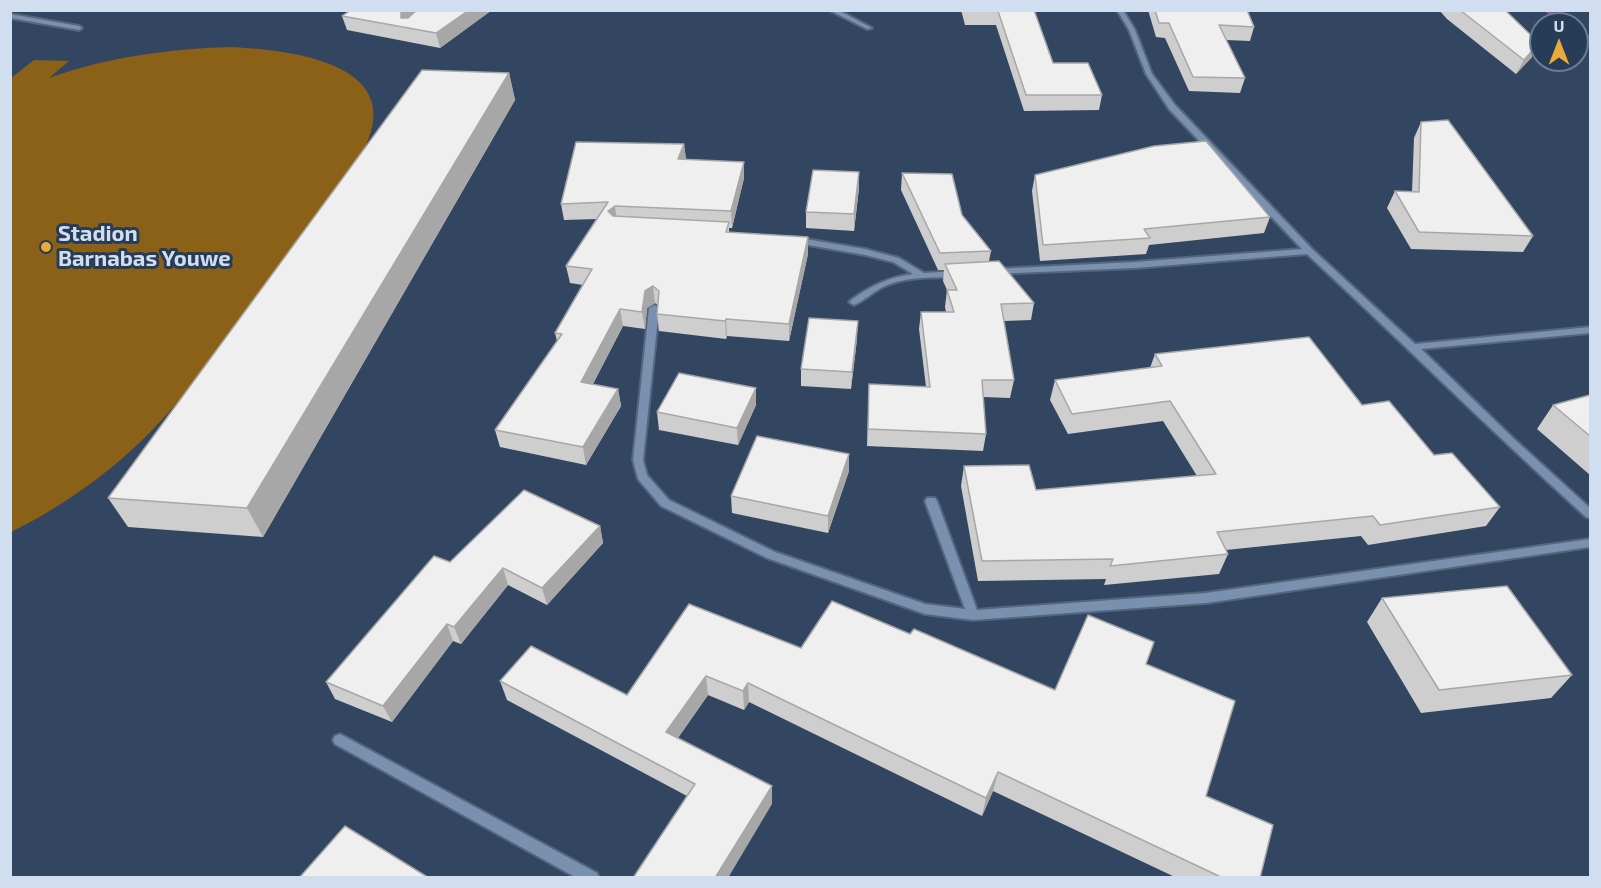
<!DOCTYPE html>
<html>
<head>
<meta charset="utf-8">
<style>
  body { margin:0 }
  #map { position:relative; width:1601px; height:888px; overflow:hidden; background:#324662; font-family:"Exo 2",sans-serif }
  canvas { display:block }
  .frame { position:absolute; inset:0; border:12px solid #d1deef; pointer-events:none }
  .north { position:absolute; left:1529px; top:12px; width:60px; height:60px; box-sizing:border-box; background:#273c56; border:2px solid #6b7d93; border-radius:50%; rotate:0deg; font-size:16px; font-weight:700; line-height:24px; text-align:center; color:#d1deef }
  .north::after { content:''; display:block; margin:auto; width:21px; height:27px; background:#eca93a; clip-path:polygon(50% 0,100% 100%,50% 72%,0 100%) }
</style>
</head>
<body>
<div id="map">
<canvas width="1601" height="888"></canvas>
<div class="frame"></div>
<div class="north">U</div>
</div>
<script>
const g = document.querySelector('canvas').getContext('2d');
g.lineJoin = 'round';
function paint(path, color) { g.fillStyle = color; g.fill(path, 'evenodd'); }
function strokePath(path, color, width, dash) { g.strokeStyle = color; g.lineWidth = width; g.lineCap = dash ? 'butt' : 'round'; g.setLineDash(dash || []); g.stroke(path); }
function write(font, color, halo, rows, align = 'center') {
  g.font = font + ' "Exo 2",sans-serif'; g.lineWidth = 6; g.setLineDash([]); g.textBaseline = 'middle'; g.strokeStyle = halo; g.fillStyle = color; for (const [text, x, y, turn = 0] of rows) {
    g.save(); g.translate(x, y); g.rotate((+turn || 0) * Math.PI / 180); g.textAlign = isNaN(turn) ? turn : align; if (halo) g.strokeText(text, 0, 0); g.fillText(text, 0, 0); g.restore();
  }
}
const green = new Path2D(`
  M230,47C294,50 414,64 360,157L180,399C134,455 76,500 11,532V78L34,60L69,61L49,78C107,57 169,49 230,47Z`);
const stream = new Path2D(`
  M1544,10H1552L1567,24H1559Z
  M1577,33L1590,35V39L1577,37Z`);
const minor = new Path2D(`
  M829,10H838L872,28L867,29Z
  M1117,10H1123L1135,30L1152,74L1175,105L1312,249L1415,344L1590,327V333L1421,349L1513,438L1590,508V518L1586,517C1491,431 1401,341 1307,254L1135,268L992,274V270L995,269L1135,262L1302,249L1169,109L1146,74L1129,30Z
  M10,14L79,26L82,28L79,30L10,18Z
  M794,237L865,249L899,258L924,273L955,271L959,274L955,277C931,278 906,276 883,287C873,292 864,301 854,305L849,302L851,300C870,286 889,277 913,274L893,262L865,255L791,242V238Z
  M654,305L659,308L643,460L647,475L669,500L775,552L925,604L965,609L925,501L927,498H935L937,501L977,610L1206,593L1590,539V547L1206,603L973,620L925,614L767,558L661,506L638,479L633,460L649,308Z
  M340,734L597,873L599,878H577L335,744L333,740L335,736Z`);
const wall = new Path2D(`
  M492,10L440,48L347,30L342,16Z
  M961,10H1034L1053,63L1102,95L1099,110L1024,111L996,25H965Z
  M1148,10H1247L1254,27L1250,41L1226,40L1245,78L1240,93L1189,91L1165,38L1156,37Z
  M1439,10H1505L1532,57L1516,74L1447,19Z
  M509,73L515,100L263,537L128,527L108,498Z
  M1421,122L1533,236L1523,252L1411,249L1387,208L1395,191L1412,192L1414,138Z
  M684,144L686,160L744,178L732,228H729V232L808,237V254L789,341L727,336L726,339L659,331L657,314L658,305L655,303L647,308L645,329L623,326L593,384L618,389L621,406L586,465L500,447L495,430L557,341L555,333L583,285L570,283L566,266L597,219L564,220L561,204Z
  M859,172V188L854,231L806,228V212Z
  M902,173L962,215L991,251L989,261L1034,303L1031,320L1004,321L1014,380L1010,398L983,397L986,434L983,451L867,446L869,384L926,387L919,329L921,312H946L945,307L947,290L943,281L944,270H938L901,190Z
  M1035,175L1270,217L1264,233L1149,245L1146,254L1040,261L1032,191Z
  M857,339L851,389L801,386V369Z
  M1155,354L1362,405L1434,455L1500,507L1486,526L1368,545L1361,536L1226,550L1228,554L1219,574L1104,585L1106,579L978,581L961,486L964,466L1036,490L1197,476L1163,421L1068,434L1050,400L1055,380L1150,368Z
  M1590,395V475L1537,429L1553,405Z
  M756,405L738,445L659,430L657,412Z
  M849,471L828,533L732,513L731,496Z
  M600,526L603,543L547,605L508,585L461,644L453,641L392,722L335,699L326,682L450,562Z
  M1382,598L1572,675L1551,698L1421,713L1367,622Z
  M910,634L1055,690L1146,664L1206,796L1260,878H1177L993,791L982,816L749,702L744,710L708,695L678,738L772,786V804L687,796L507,700L500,681L627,695L801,648Z`);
const shadedWall = new Path2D(`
  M403,10H425L403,27L401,18V13Z
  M469,10H492L440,48L436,33Z
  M1539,43L1532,57L1516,74L1524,60Z
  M509,73L515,100L263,537L247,508Z
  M684,144L686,160L678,159Z
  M744,162V178L732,228L731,211Z
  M859,172V188L854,231V214Z
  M615,206L617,223L608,211Z
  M808,237V254L789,341V324Z
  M653,286L655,303L647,308L645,329L642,312L645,291Z
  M620,309L623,326L585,399L581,382Z
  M726,319L727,336L726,339L725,321Z
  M858,321L857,339L851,389L852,372Z
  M756,388V405L738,445L737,428Z
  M618,389L621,406L586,465L583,447Z
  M849,454V471L828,533V516Z
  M600,526L603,543L547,605L542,588Z
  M503,568L508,585L461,644L454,627Z
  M447,624L453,641L392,722L383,706Z
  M706,676L708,695L669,750L666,732Z
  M748,683L749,702L744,710L743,691Z
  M998,772L993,791L982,816L986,798Z
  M772,786V804L728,878H715Z`);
const building = new Path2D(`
  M351,10H403L401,13V18H408L417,10H469L436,33L342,16Z
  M966,10H1034L1053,63H1088L1102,95H1026L998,11Z
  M1155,10H1247L1254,27L1219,25L1245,78L1193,77L1169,23H1159Z
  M1460,10H1505L1539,43L1524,60Z
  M422,70L509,73L247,508L108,498Z
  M1448,120L1533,236L1419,232L1395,191L1419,192L1421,122Z
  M1206,141L1270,217L1144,229L1150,238L1043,245L1035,175L1154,146Z
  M576,142L684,144L678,159L744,162L731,211L615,206L608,211L613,216L729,222L726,232L808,237L789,324L726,319L725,321L657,314L659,291L653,286L645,291L642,312L620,309L581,382L618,389L583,447L495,430L562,334L555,333L592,269L566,266L608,202L561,204Z
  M813,170L859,172L854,214L806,212Z
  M902,173L952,174L962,215L991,251L940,253Z
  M999,261L1034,303L1001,304L1014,380H982L986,434L868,429L869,384L930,387L921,312H954L947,290H957L945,264Z
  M809,318L858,321L852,372L801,369Z
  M1309,337L1362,405L1389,401L1434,455L1452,453L1500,507L1380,525L1373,516L1217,532L1228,554L1110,566L1113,559L982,561L964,466L1029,465L1036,490L1216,474L1170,401L1072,414L1055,380L1162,366L1155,354Z
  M679,373L756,388L737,428L657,412Z
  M1590,395V436L1553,405Z
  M757,436L849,454L828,516L731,496Z
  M524,490L600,526L542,588L503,568L454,627L447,624L383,706L326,682L434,556L450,562Z
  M1507,586L1572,675L1439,690L1382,598Z
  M832,601L910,634L914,629L1055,690L1088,615L1154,642L1146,664L1235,701L1206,796L1273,825L1260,878H1223L998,772L986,798L748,683L743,691L706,676L666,732L772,786L715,878H633L695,784L500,681L531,646L627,695L689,604L801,648Z
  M345,826L429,878H299Z`);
const markers = [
  [46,247,6,"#eca93a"]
];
const poiNames = [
  ["Stadion",58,234],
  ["Barnabas Youwe",58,259]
];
paint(green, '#8b6117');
paint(stream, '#9650b1');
strokePath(minor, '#54657c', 4);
paint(minor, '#7990af');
paint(wall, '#cecece');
paint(shadedWall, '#a7a7a7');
paint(building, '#efefef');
strokePath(building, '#a7a7a7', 1.5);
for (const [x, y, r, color] of markers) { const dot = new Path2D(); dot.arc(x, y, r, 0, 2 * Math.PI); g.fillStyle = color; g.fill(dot); strokePath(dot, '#273c56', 2); }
write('bold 22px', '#d1deef', '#273c56', poiNames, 'left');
</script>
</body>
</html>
